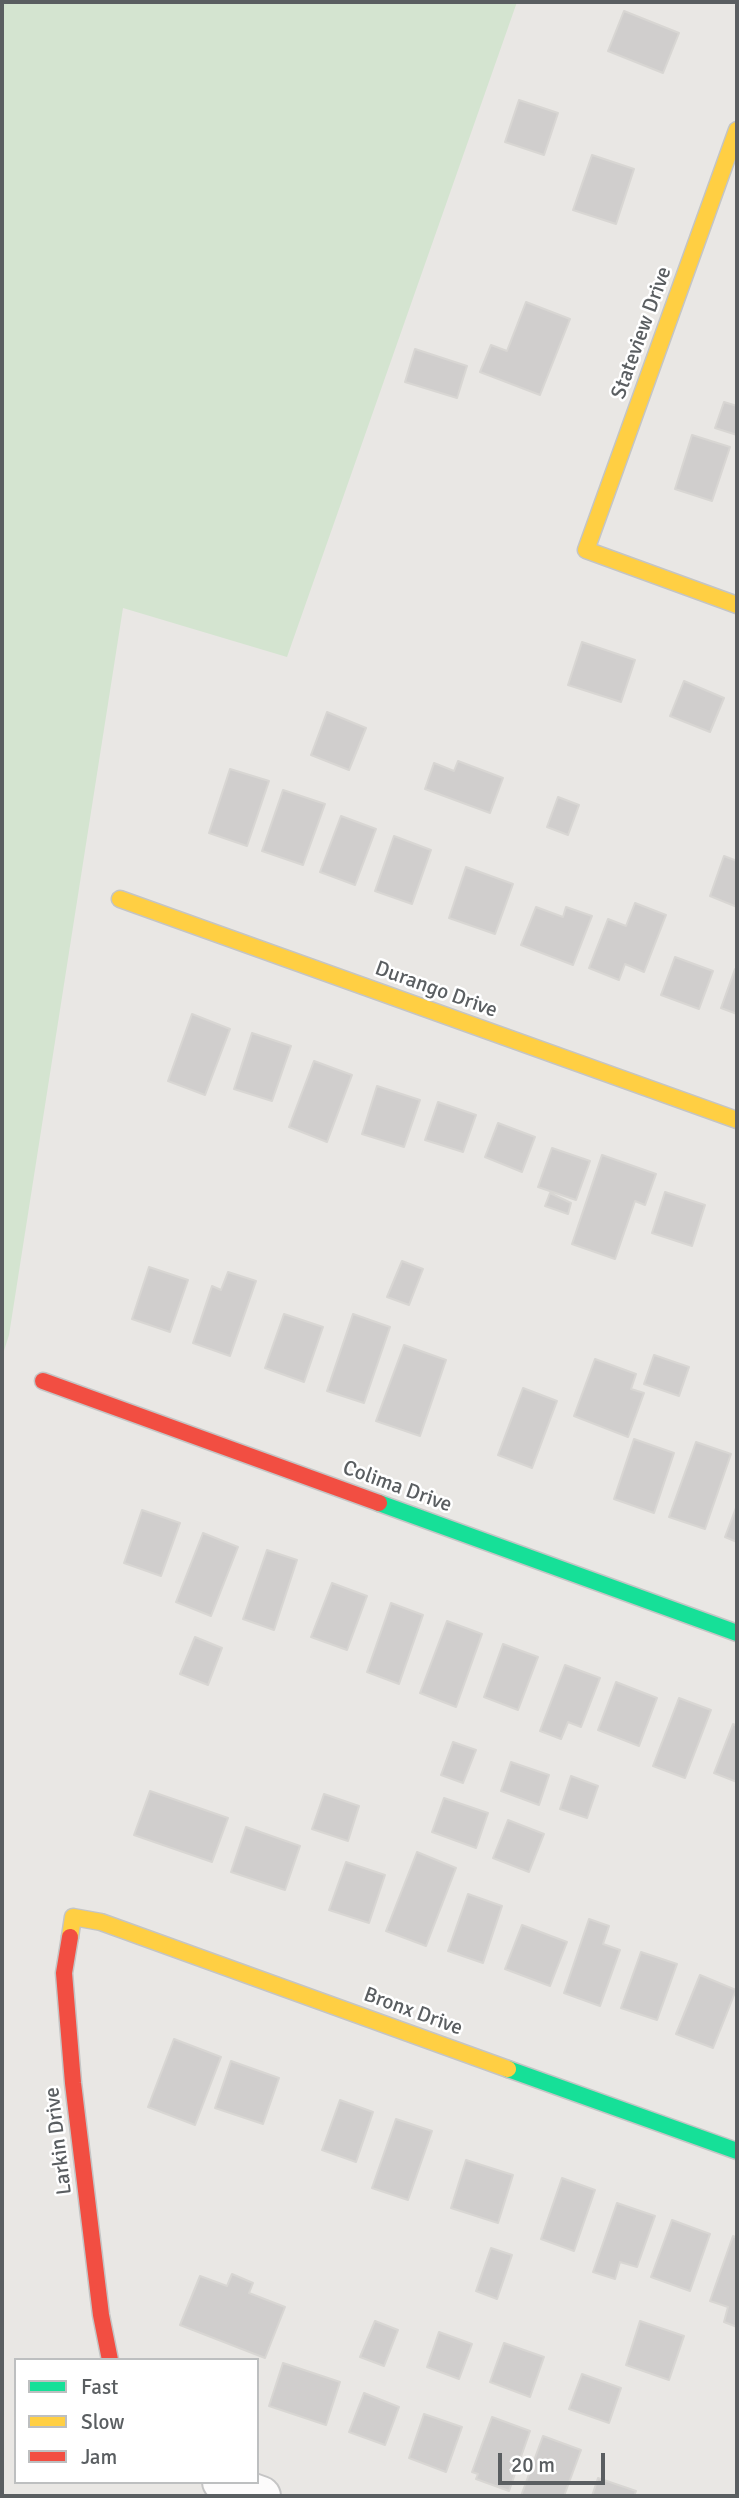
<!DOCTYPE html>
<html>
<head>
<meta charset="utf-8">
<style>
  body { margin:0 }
  #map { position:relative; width:739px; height:2498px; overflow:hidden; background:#e9e7e4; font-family:Signika,sans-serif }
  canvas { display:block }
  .frame { position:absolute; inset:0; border:4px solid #5a5e61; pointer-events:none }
  .legend { position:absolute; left:14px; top:2358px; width:245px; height:126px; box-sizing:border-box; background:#fff; border:2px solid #bdbfc0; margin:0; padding:9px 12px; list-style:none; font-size:21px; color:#5a5e61 }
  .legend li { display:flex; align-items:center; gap:14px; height:35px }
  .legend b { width:35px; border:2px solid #bdbfc0 }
  .scale { position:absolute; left:498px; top:2453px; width:107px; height:32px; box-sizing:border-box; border:4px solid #5a5e61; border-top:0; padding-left:9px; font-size:21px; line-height:24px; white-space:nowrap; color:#5a5e61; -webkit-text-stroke:5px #fff; paint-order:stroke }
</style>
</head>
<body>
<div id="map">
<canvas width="739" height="2498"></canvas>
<div class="frame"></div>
<ul class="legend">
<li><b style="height:9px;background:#16e098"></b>Fast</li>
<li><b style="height:9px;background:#ffcf43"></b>Slow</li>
<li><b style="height:9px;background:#f24e42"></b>Jam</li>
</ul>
<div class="scale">20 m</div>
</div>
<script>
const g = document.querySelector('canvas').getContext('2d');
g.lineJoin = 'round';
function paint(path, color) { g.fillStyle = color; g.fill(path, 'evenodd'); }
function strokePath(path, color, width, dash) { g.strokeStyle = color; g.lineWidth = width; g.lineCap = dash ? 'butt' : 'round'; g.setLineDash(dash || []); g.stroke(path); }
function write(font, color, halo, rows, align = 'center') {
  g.font = font + ' Signika,sans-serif'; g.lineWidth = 5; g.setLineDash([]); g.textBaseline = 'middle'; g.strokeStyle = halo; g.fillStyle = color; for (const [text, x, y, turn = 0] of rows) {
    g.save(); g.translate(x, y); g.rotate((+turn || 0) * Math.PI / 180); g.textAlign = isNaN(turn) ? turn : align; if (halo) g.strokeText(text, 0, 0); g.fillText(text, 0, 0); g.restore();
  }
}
const green = new Path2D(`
  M2,2H517L287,657L123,608L9,1335L2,1357Z`);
const building = new Path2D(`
  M624,11L679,33L663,73L608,51Z
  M519,100L558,113L544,155L505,142Z
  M592,155L634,169L616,224L573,210Z
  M526,302L570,319L540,395L480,372L491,345L507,351Z
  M415,349L467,366L457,398L405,382Z
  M724,402L737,406V435L715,428Z
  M692,435L730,447L712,501L675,489Z
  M582,642L635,660L621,702L568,685Z
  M684,681L724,698L710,732L670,716Z
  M327,712L366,728L349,770L311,755Z
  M458,761L503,778L490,813L425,789L434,763L454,771Z
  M230,769L269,781L247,846L209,833Z
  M283,790L325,804L303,865L262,851Z
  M558,797L579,805L568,835L547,827Z
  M341,816L376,829L355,885L320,872Z
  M394,836L431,850L412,904L375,891Z
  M724,856L737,861V907L710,896Z
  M466,867L513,884L495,934L449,918Z
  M635,903L666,915L644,972L625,964L619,980L589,968L608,919L626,926Z
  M536,907L563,917L566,907L592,916L573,965L521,945Z
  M675,957L713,971L699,1009L661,995Z
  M735,969H737V1014L721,1008Z
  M192,1014L230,1029L205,1095L168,1081Z
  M252,1033L291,1046L272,1101L234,1089Z
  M314,1061L352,1075L327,1142L289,1127Z
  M377,1086L420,1100L404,1147L362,1134Z
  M438,1102L476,1115L463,1152L425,1140Z
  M498,1123L535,1137L522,1172L485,1157Z
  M552,1148L590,1161L576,1200L538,1187Z
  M602,1155L656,1174L645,1205L635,1201L615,1259L572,1244Z
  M665,1192L705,1205L692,1246L652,1233Z
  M550,1193L571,1203L568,1214L545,1206Z
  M402,1261L423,1269L409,1305L387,1297Z
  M149,1267L188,1280L170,1332L132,1319Z
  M228,1272L256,1281L230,1356L193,1343L212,1286L221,1290Z
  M284,1314L323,1327L304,1382L265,1368Z
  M353,1314L390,1327L364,1403L327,1391Z
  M404,1345L446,1360L420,1436L376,1421Z
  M654,1355L689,1367L679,1396L644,1384Z
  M595,1359L636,1374L631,1389L644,1393L628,1437L574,1416Z
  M523,1388L557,1401L532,1468L498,1455Z
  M634,1439L674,1453L654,1513L614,1499Z
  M696,1442L731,1454L705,1529L669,1517Z
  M737,1505V1542L725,1537Z
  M142,1510L180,1523L161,1576L124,1563Z
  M203,1533L238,1547L211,1616L176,1602Z
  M267,1550L297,1560L274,1630L243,1619Z
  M332,1583L367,1596L347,1650L311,1637Z
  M391,1603L423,1615L399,1684L367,1672Z
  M447,1621L482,1634L456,1707L420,1693Z
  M195,1637L222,1648L208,1685L180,1674Z
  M503,1644L538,1657L518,1710L484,1697Z
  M565,1665L600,1678L581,1727L568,1722L561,1739L540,1731Z
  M616,1682L657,1698L639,1746L598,1730Z
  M679,1698L711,1710L685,1778L653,1766Z
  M733,1724L737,1726V1782L714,1773Z
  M453,1742L476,1750L463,1783L441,1775Z
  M511,1762L549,1775L539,1805L501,1791Z
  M571,1776L598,1786L587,1818L560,1809Z
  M150,1791L228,1818L212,1862L134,1835Z
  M324,1794L359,1806L348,1841L312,1829Z
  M444,1798L488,1813L476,1848L432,1832Z
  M508,1820L544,1834L529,1872L493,1858Z
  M246,1827L300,1846L285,1890L231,1872Z
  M417,1852L456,1868L426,1946L386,1931Z
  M346,1862L385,1875L369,1923L329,1910Z
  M468,1894L502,1906L483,1963L448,1951Z
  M589,1919L609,1926L603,1944L620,1950L600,2006L564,1993Z
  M522,1925L567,1942L550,1986L505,1969Z
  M641,1952L677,1964L657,2020L621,2008Z
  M700,1975L736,1990L713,2048L676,2034Z
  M174,2039L221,2057L195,2125L148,2107Z
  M231,2061L279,2078L263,2124L215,2108Z
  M340,2100L373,2112L356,2162L322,2150Z
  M396,2119L432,2131L408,2200L372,2188Z
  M466,2160L513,2175L498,2223L451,2208Z
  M562,2178L595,2190L574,2251L541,2239Z
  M617,2203L655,2216L637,2267L620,2262L615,2279L593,2272Z
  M672,2220L710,2234L690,2291L651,2277Z
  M733,2236L737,2238V2327L724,2322L728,2307L710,2301Z
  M491,2248L512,2255L497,2299L476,2291Z
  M232,2274L253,2283L249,2293L285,2307L265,2358L180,2325L200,2276L227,2286Z
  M375,2321L398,2330L384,2366L360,2357Z
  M640,2321L684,2336L669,2380L626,2365Z
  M439,2332L472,2344L459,2379L427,2367Z
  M504,2343L544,2357L530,2397L490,2382Z
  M283,2363L340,2382L326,2425L269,2406Z
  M582,2374L621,2388L609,2423L569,2409Z
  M364,2393L399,2407L385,2445L349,2432Z
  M424,2414L462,2427L446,2472L409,2458Z
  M492,2417L530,2431L509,2491L476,2479L478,2474L472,2472Z
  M543,2436L581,2450L564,2496H521Z
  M598,2478L636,2491L634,2496H592Z`);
const street = new Path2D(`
  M222,2482L261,2496`);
const fast = new Path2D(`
  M379,1503L737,1633
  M508,2069L737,2151`);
const slow = new Path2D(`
  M737,130L586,550L737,605
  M120,899L737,1120
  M70,1937L73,1917L101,1922L508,2069`);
const jam = new Path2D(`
  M43,1381L379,1503
  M70,1937L64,1973L73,2083L101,2315L110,2360`);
const streetNames = [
  ["Stateview Drive",642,333,-70],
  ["Durango Drive",436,990,20],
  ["Colima Drive",397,1487,20],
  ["Bronx Drive",413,2012,20],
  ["Larkin Drive",59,2141,-97]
];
paint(green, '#d4e4d0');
paint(building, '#d0cecd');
strokePath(building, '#d8d6d3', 2);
strokePath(street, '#c5c5c5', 42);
strokePath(fast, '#c4c5c5', 19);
strokePath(slow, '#c4c5c5', 19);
strokePath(jam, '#c4c5c5', 19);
strokePath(street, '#fcfbfb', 38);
strokePath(fast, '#16e098', 16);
strokePath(slow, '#ffcf43', 16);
strokePath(jam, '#f24e42', 16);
write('21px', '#5a5e61', '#fff', streetNames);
</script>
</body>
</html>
